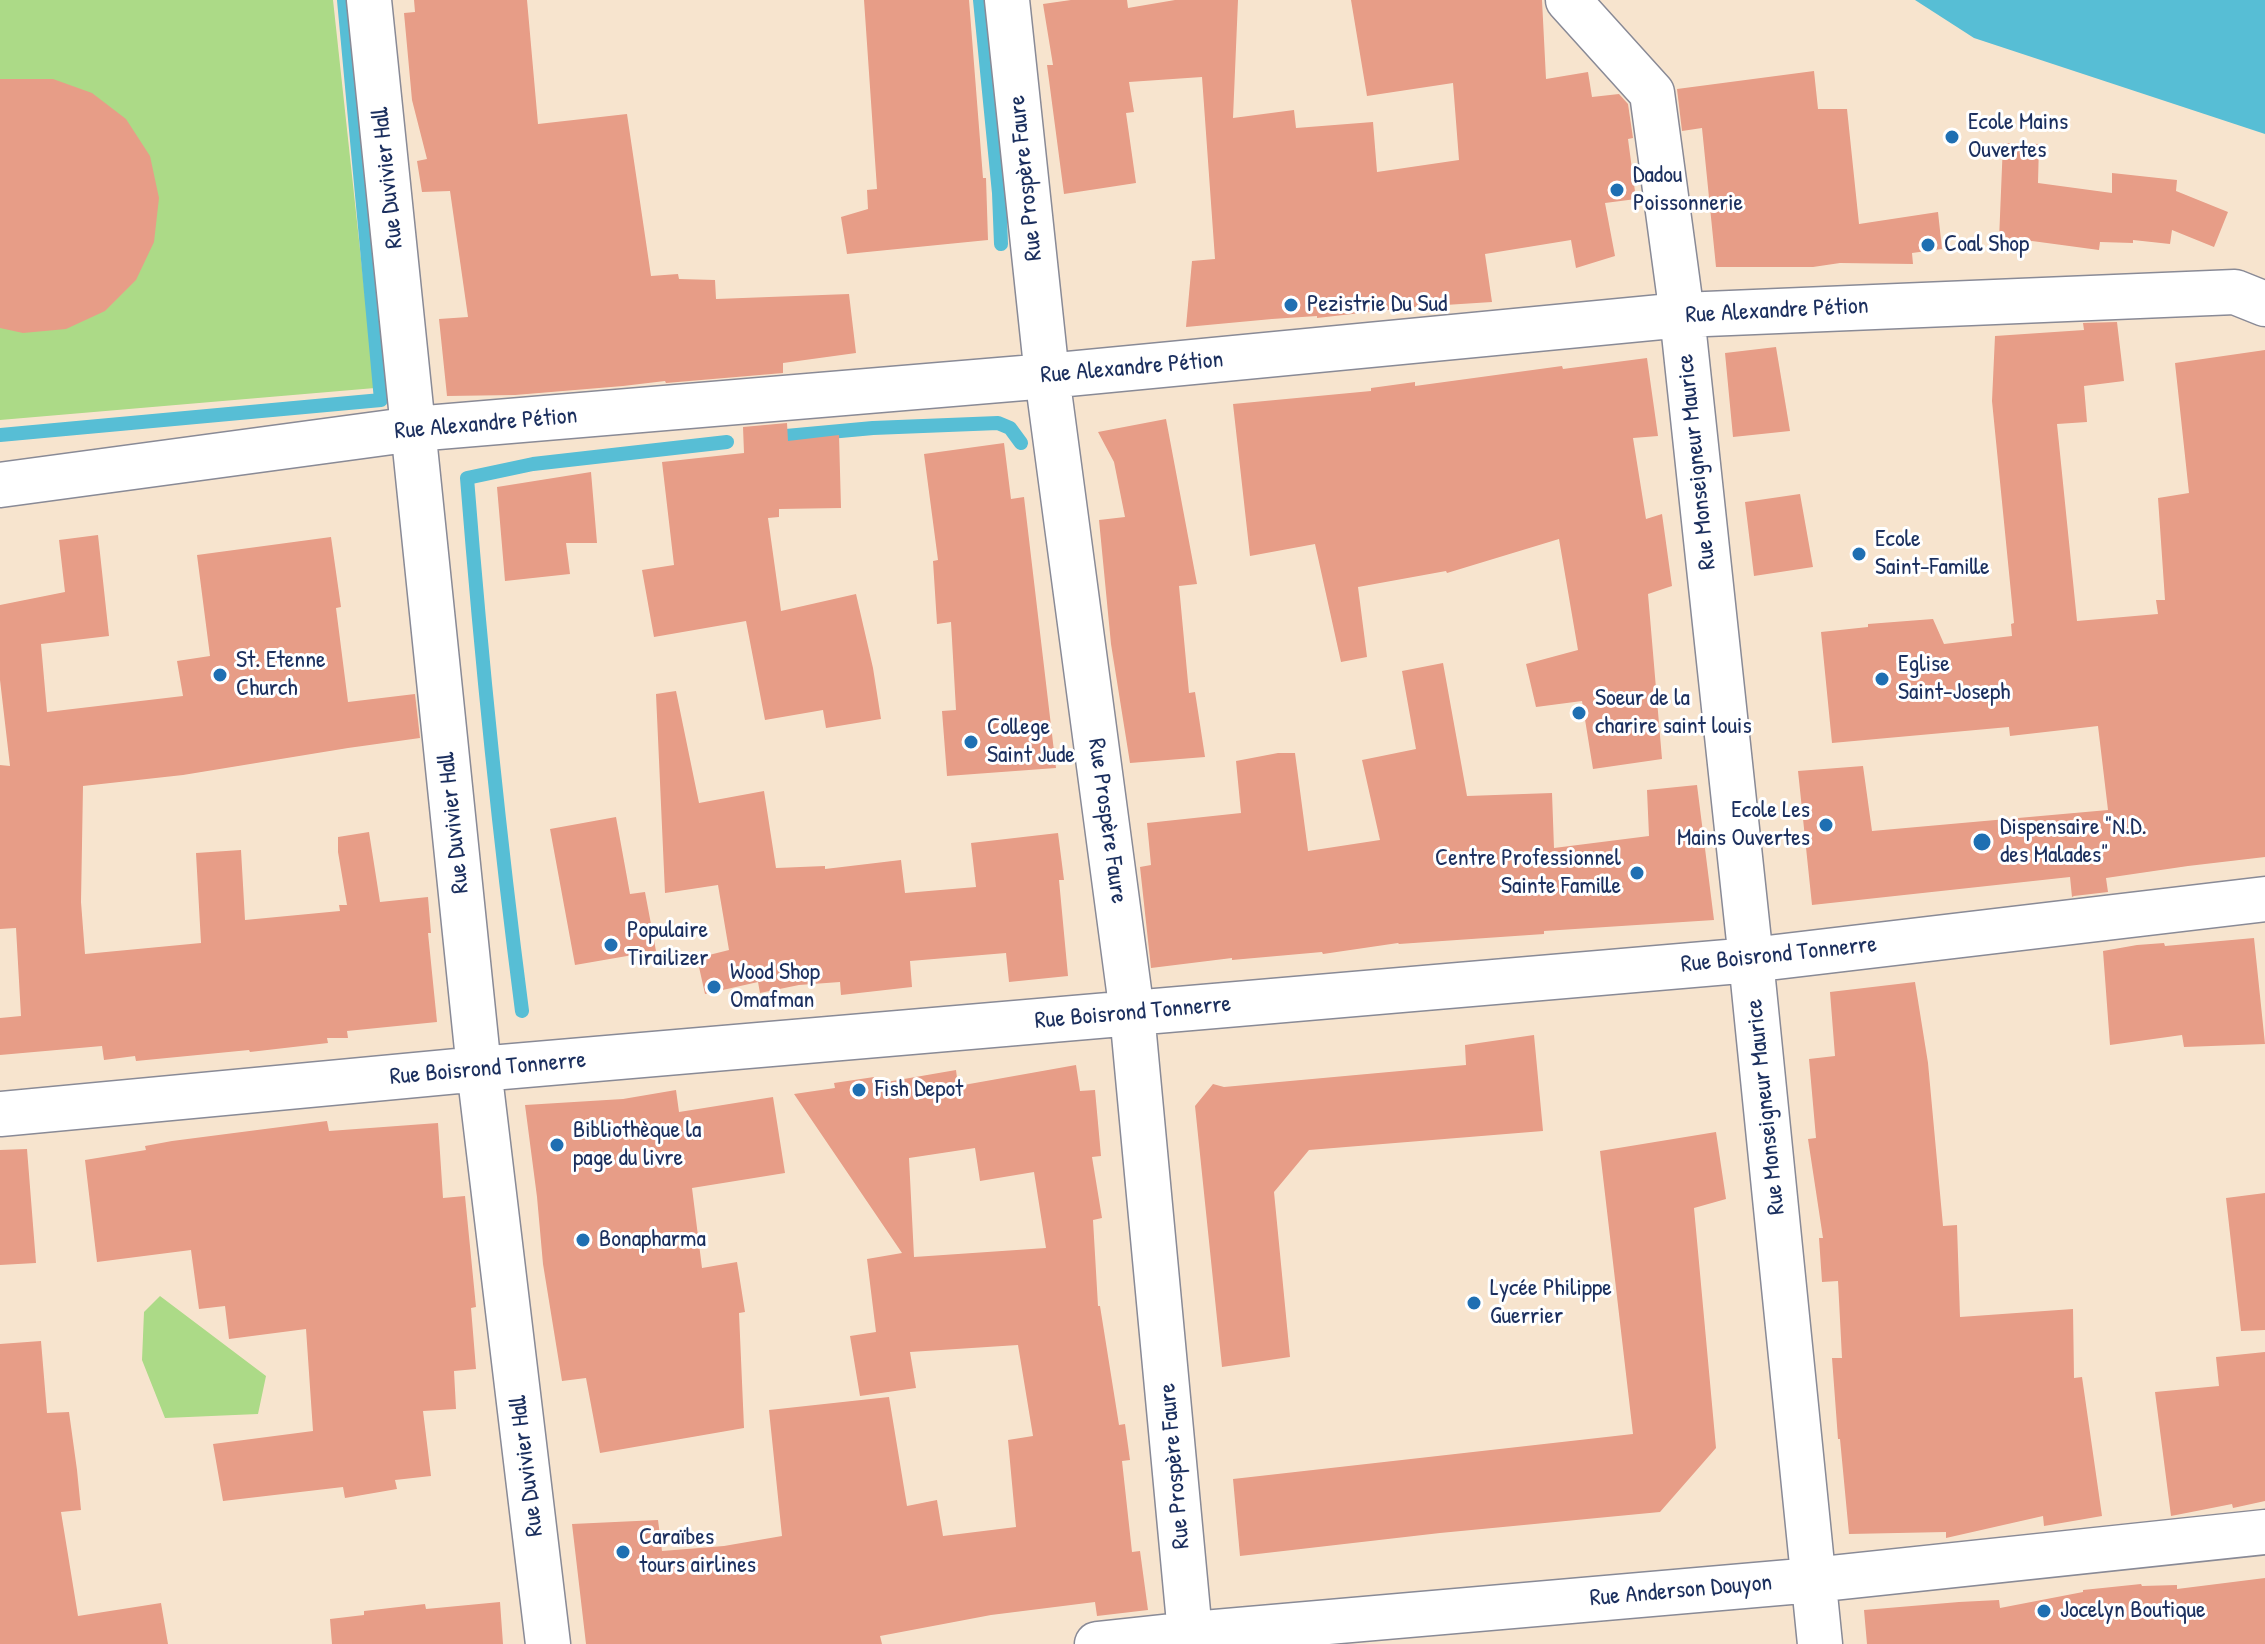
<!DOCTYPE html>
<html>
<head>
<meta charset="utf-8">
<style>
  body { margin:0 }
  canvas { display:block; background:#f7e4ce }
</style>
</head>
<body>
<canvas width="2265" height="1644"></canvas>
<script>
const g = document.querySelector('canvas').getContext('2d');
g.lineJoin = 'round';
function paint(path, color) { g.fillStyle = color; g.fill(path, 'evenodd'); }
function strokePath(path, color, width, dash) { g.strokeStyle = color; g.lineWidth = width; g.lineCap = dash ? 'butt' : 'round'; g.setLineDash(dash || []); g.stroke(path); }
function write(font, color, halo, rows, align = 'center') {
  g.font = font + ' "Patrick Hand",sans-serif'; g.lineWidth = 6; g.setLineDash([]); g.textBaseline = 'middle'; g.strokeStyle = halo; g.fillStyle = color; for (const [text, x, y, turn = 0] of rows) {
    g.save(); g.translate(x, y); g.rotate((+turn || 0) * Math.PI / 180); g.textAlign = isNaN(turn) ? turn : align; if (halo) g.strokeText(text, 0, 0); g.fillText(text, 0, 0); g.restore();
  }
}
const green = new Path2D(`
  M0,0H333L375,388L0,420Z
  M160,1296L266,1376L258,1414L165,1418L142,1360L144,1312Z`);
const water = new Path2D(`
  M1915,0H2265V134L1974,38Z`);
const stream = new Path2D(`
  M980,0L999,193L1001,244
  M0,435L381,400L344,0
  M786,436L873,428L998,423L1010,428L1021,443
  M522,1011C499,834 481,656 467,478L533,464L727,442`);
const building = new Path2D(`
  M414,0H527L538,124L627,114L651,276L678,274L679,279L715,280L716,299L849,294L856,353L783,363V373L666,383L665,381L623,386L515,395L447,396L439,319L468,317L450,191L422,192L417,161L427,159L412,100L404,13L415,12Z
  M864,0H969L983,178H986L988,240L847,254L841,217L868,209L867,190L877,189Z
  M1071,0H1127L1128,8L1175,0H1238L1233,118L1294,110L1296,128L1373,122L1377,172L1459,160L1453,83L1367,96L1351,0H1542L1546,79L1588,72L1592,97L1619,94L1628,104L1633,138L1628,139L1636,199L1605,203L1615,256L1576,268L1571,240L1485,254L1492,302L1414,307L1317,318V316L1272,319L1186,327L1192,261L1215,259L1202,77L1129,82L1134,112L1126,113L1136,183L1064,194L1047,65H1053L1043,4Z
  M1814,71L1818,109H1847L1859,224L1938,212L1942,249L1912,253L1913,264L1840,263L1813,267H1716L1702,128L1682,131L1677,89Z
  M0,79H53L92,93L126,119L150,156L159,198L154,242L136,280L105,311L66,329L23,333L0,328Z
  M2003,143L2039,144L2038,183L2112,193V173L2177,180L2176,191L2228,212L2214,247L2172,230L2170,244L2133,240V243L2100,242L2099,250L2032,241L1999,240Z
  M2117,322L2124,381L2084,386L2087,422L2057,424L2077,621L2158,614L2156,600H2165L2158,498L2189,493L2175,363L2265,350V857L2188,866L2106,878L2108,892L2074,896L2072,897L2070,877L1812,905L1798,771L1863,766L1872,831L2108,810L2098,726L2010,736L2009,727L1832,743L1821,632L1868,627V624L1933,619L1944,644L2012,636L2011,624L2014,623L1992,401L1995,336L2084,330L2083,323Z
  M1776,347L1790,431L1733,437L1725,353Z
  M1647,358L1658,436L1633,438L1646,519L1662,514L1672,586L1648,594L1662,759L1593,769L1582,701L1536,707L1526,664L1578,650L1559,539L1447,573L1446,571L1358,587L1367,657L1341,662L1315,544L1250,556L1233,404L1371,391V388L1415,382V386L1562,366L1563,369Z
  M1166,419L1197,584L1179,586L1189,693L1195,692L1205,757L1130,763L1111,644L1099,520L1125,517L1114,462L1098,432Z
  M787,423L788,441L839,435L841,508L779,509V517L768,518L781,611L856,594L873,668L881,719L826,728L823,710L765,720L746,621L654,637L642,570L674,565L662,462L744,453L743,427Z
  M1004,443L1011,499L1024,497L1056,768L947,776L942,711L956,710L951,622L937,624L933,561L938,560L924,454Z
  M591,472L597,543H566L570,574L505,581L497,487Z
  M1800,494L1813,567L1754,576L1745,502Z
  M98,535L109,636L41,644L47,712L183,696L177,661L210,656L197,555L331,537L341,607L336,608L348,702L415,694L420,738L348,748L183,775L83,786L81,902L85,954L201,943L196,853L241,850L245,920L340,911L339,905H347L338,852V837L369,832L380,902L428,897L431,933H428L437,1022L347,1031L348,1038H327L328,1043L250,1052L249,1050L136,1061L135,1056L104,1060L102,1046L0,1055V1018L21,1016L16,928L0,929V765L10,766L0,680V605L65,592L59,540Z
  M1443,663L1467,796L1552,793L1554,848L1649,836L1647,790L1697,785L1714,920L1544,931V934L1399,944L1398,943L1323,954L1322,952L1232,960V958L1151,968L1140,867L1151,865L1147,823L1241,813L1236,761L1278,753H1295L1308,851L1380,840L1362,760L1416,749L1402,671Z
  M676,691L699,803L764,791L776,868L825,866V869L901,860L905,893L976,887L971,843L1058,833L1064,880H1059L1068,976L1009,982L1006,953L910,961L912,987L841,995L840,982L799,985L760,993L758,982L705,994L697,958L729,950L718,885L665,893L656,694Z
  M616,817L630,894L645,892L656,951L575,965L550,829Z
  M2254,938L2265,1044L2184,1047L2182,1035L2110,1045L2103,951L2137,945L2164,943L2165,946Z
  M1915,982L1928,1063L1943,1226L1957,1225L1960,1317L2073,1309L2074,1378L2082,1377L2102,1516L2044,1526L2043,1516L1946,1538V1532L1849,1534L1840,1439H1838L1832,1358H1842L1838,1281L1822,1282L1819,1238H1823L1808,1139L1816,1138L1809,1059L1835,1056L1830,992Z
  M1534,1035L1543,1131L1309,1150L1274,1192L1290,1357L1222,1367L1195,1106L1213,1084L1224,1087L1466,1065L1465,1045Z
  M1076,1065L1080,1091L1095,1090L1101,1156L1092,1157L1102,1218L1093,1220L1098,1306H1100L1119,1425L1125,1424L1130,1460L1122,1461L1132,1552L1140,1551L1148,1610L1097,1616L1095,1602L991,1615L880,1636L882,1644H586L572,1524L658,1520L662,1551L724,1546L782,1536L769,1410L889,1397L907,1506L937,1500L943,1536L1016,1527L1008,1440L1033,1436L1018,1345L910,1352L916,1388L860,1396L850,1336L876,1332L867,1259L902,1253L794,1094L835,1088L834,1083L874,1077L875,1084L956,1070L958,1086ZM975,1148L980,1181L1034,1172L1046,1248L914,1257L909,1158Z
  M676,1090L679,1112L773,1097L785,1173L692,1188L702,1268L737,1262L745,1312L739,1313L744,1428L600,1453L586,1378L562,1381L543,1264L537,1197L525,1105L623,1099Z
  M327,1121L329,1131L438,1123L443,1198L465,1196L476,1307L471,1308L476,1369L454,1371L456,1409L423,1411L431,1476L395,1480L397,1489L345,1498L343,1487L223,1501L213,1444L313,1431L306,1329L229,1339L225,1306L199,1309L191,1250L97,1262L85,1160L146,1150L145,1146L172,1141Z
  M1716,1132L1726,1199L1694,1208L1716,1448L1660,1512L1440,1533L1240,1556L1233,1479L1633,1434L1600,1151Z
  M27,1149L36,1263L0,1265V1150Z
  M2265,1193V1330L2241,1331L2226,1198Z
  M41,1341L47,1413L69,1412L77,1470L81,1510L61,1512L78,1616L161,1603L168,1644H0V1344Z
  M2265,1352V1501L2233,1508L2232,1504L2171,1516L2155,1392L2219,1386L2216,1357Z
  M2265,1578V1644H1867L1864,1610L1959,1602L1999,1600L2000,1608L2083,1592V1590L2141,1584L2142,1586L2177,1585V1589Z
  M500,1602L503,1644H332L330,1619L364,1615V1611L425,1604L426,1609Z`);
const minor = new Path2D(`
  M369,0L479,1069L548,1644
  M1007,0L1047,376L1132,1013L1191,1644
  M1568,0L1652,93L1682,315L1751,960L1820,1644
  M0,485L414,429L1047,376L1682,315L2235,292L2265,304
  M0,1114L479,1069L1751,960L2265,899
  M1097,1644L1190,1634L1813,1580L2265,1532`);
const markers = [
  [1952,137,8,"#1f6fb2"],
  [1617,190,8,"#1f6fb2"],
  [1928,245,8,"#1f6fb2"],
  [1291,305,8,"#1f6fb2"],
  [1859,554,8,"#1f6fb2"],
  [220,675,8,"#1f6fb2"],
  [1882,679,8,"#1f6fb2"],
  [1579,713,8,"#1f6fb2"],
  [971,742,8,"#1f6fb2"],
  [1826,825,8,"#1f6fb2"],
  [1982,842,10,"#1f6fb2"],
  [1637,873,8,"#1f6fb2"],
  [611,945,8,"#1f6fb2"],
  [714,987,8,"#1f6fb2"],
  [859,1090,8,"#1f6fb2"],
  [557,1145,8,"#1f6fb2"],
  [583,1240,8,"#1f6fb2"],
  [1474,1303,8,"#1f6fb2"],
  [623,1552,8,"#1f6fb2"],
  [2044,1611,8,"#1f6fb2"]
];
const poiNames = [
  ["Ecole Mains",1968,123],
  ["Ouvertes",1968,151],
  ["Dadou",1633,176],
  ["Poissonnerie",1633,204],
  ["Coal Shop",1944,245],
  ["Pezistrie Du Sud",1307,305],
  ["Ecole",1875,540],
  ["Saint-Famille",1875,568],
  ["St. Etenne",236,661],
  ["Church",236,689],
  ["Eglise",1898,665],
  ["Saint-Joseph",1898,693],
  ["Soeur de la",1595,699],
  ["charire saint louis",1595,727],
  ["College",987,728],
  ["Saint Jude",987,756],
  ["Ecole Les",1810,811,"right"],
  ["Mains Ouvertes",1810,839,"right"],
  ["Dispensaire \"N.D.",2000,828],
  ["des Malades\"",2000,856],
  ["Centre Professionnel",1621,859,"right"],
  ["Sainte Famille",1621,887,"right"],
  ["Populaire",627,931],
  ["Tirailizer",627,959],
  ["Wood Shop",730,973],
  ["Omafman",730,1001],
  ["Fish Depot",875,1090],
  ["Bibliothèque la",573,1131],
  ["page du livre",573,1159],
  ["Bonapharma",599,1240],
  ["Lycée Philippe",1490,1289],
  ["Guerrier",1490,1317],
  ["Caraïbes",639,1538],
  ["tours airlines",639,1566],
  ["Jocelyn Boutique",2060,1611]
];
const streetNames = [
  ["Rue Duvivier Hall",388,178,-96],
  ["Rue Prospère Faure",1026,178,-96],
  ["Rue Alexandre Pétion",1777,311,-3],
  ["Rue Alexandre Pétion",1132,368,-5],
  ["Rue Alexandre Pétion",486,424,-5],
  ["Rue Monseigneur Maurice",1697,462,-96],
  ["Rue Prospère Faure",1107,821,82],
  ["Rue Duvivier Hall",454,823,-96],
  ["Rue Boisrond Tonnerre",1779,955,-6],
  ["Rue Boisrond Tonnerre",1133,1013,-5],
  ["Rue Boisrond Tonnerre",488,1069,-5],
  ["Rue Monseigneur Maurice",1766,1107,-96],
  ["Rue Duvivier Hall",527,1466,-97],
  ["Rue Prospère Faure",1175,1466,-95],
  ["Rue Anderson Douyon",1681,1591,-5]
];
paint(green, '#acda87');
paint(water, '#57bed5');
strokePath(stream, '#57bed5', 14);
paint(building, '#e79d87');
strokePath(minor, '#898a96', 47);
strokePath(minor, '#fff', 44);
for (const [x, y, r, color] of markers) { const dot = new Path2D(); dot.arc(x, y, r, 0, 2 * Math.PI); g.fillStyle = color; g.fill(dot); strokePath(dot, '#fff', 3); }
write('24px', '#1b2f5e', '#fff', poiNames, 'left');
write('24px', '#1b2f5e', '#fff', streetNames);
</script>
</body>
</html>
